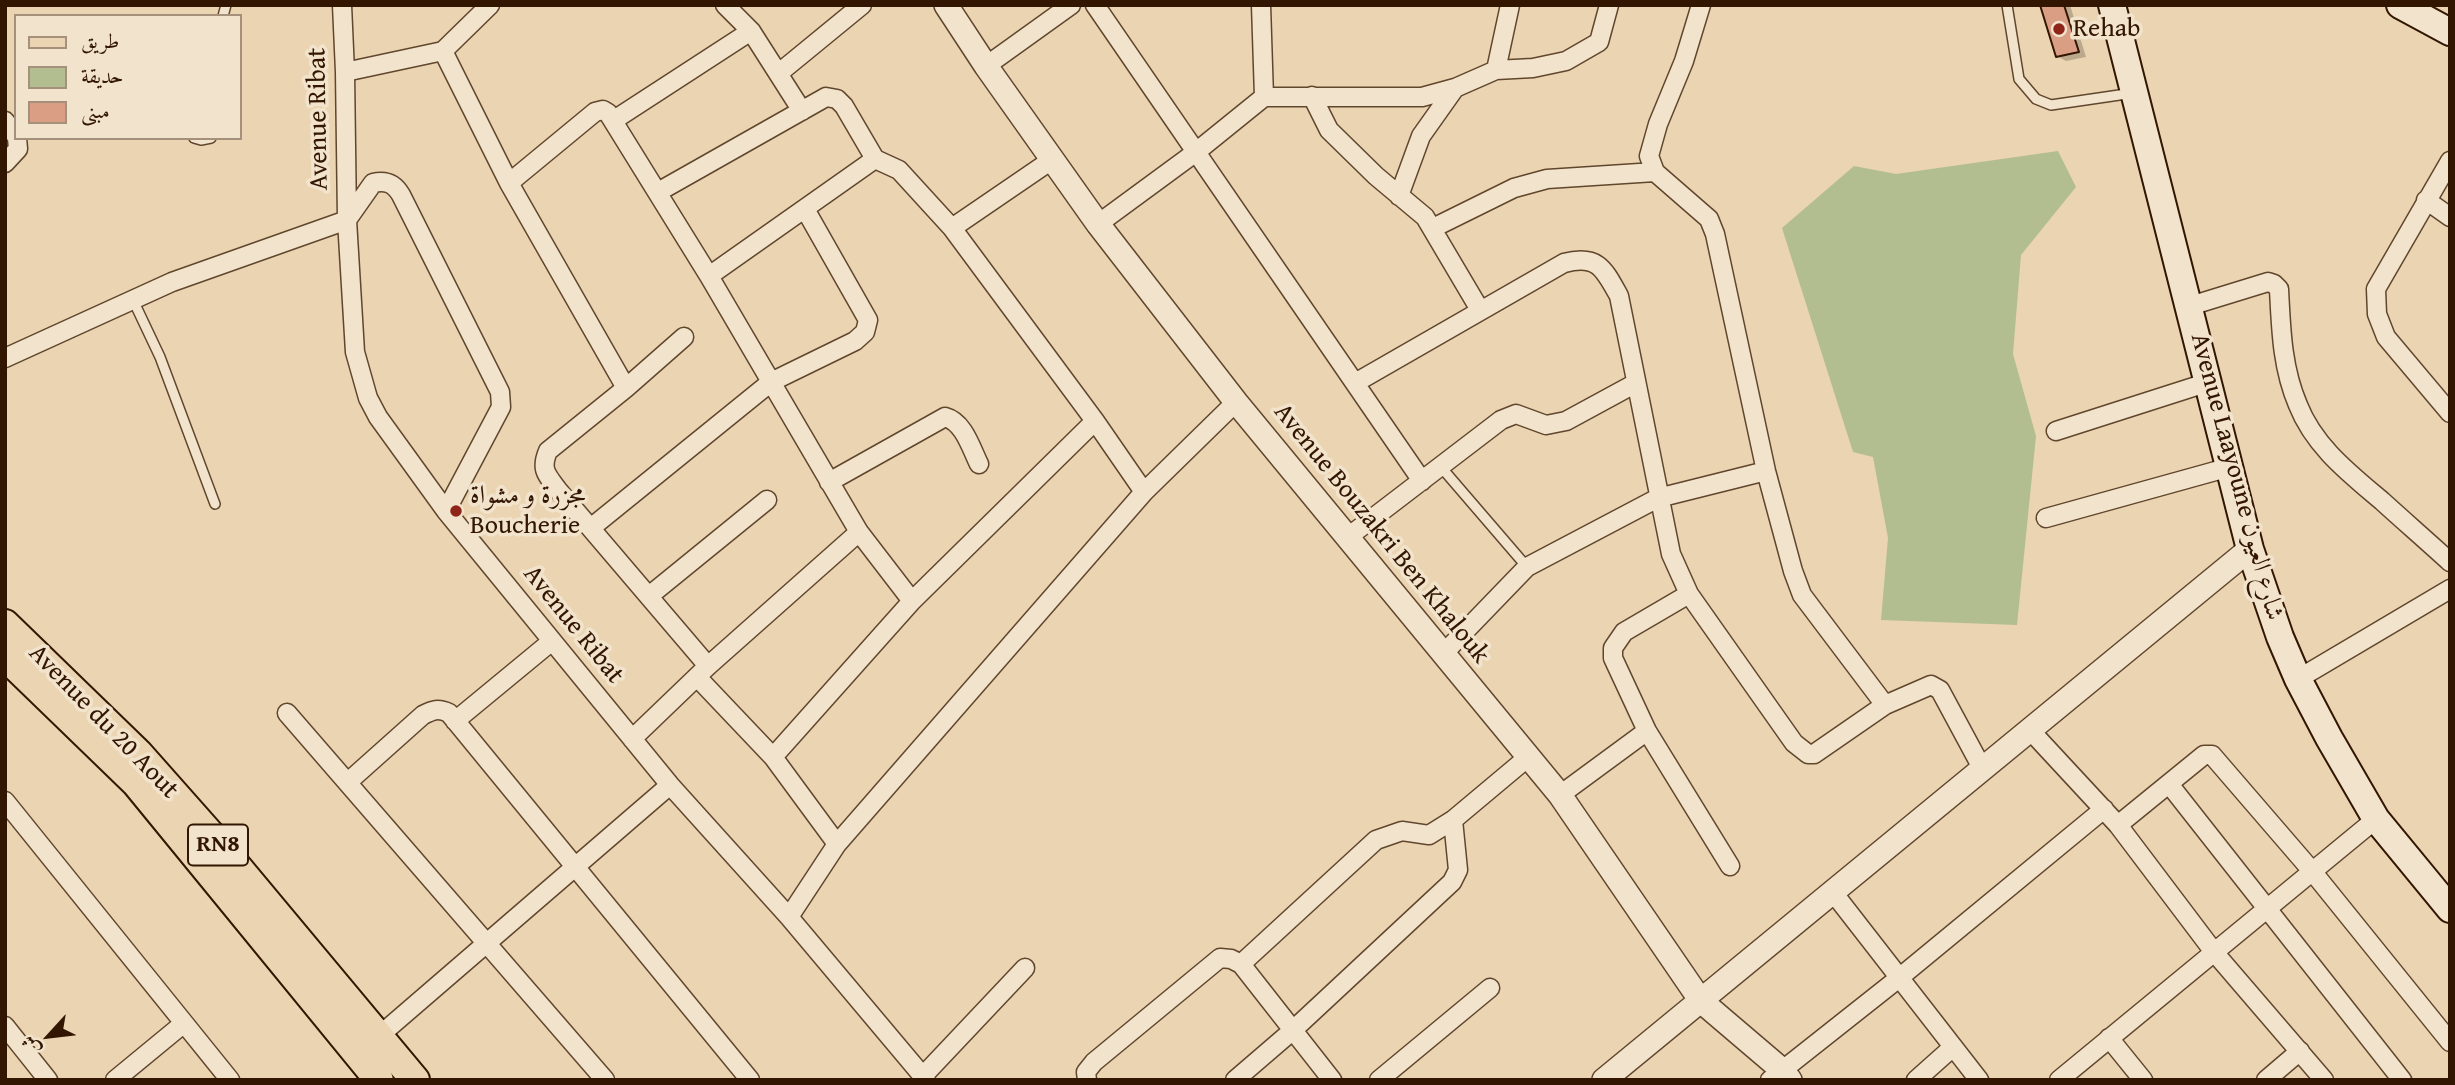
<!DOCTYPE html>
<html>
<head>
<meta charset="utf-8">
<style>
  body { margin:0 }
  #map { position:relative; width:2455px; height:1085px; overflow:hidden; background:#ebd4b1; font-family:"Gentium Book Plus",Amiri,serif }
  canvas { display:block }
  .frame { position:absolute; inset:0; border:7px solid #321601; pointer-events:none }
  .legend { position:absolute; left:14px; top:14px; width:228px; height:126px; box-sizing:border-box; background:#f2e3cc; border:2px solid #a5917b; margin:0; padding:9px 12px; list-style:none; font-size:21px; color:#321601 }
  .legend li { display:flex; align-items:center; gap:14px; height:35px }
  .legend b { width:35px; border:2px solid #a5917b }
  .north { position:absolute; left:14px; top:1001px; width:70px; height:70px; -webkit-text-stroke:5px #f2e3cc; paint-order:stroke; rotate:243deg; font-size:19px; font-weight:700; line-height:28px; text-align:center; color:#321601 }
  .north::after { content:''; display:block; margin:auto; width:24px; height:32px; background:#321601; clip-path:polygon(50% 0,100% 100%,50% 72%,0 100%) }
</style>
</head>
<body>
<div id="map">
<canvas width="2455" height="1085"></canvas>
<div class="frame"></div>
<ul class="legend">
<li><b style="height:9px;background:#ebd4b1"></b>طريق</li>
<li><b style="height:19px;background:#b2be8f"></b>حديقة</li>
<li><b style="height:19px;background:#da9e84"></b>مبنى</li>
</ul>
<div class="north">ش</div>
</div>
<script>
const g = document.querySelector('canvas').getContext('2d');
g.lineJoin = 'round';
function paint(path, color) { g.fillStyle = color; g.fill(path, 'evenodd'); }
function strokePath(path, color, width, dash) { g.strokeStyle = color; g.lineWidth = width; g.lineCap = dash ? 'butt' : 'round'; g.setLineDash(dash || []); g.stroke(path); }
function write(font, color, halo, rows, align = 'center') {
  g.font = font + ' "Gentium Book Plus",Amiri,serif'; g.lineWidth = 7; g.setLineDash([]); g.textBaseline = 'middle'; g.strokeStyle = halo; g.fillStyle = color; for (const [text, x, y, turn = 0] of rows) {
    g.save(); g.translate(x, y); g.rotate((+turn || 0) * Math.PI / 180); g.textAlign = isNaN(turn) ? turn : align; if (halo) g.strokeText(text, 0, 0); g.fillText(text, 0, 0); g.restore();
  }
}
const green = new Path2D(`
  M2058,151L2076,187L2021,255L2013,354L2036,436L2017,625L1881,620L1888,538L1873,457L1853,452L1782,228L1854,166L1896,174Z`);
const shadow = new Path2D(`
  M2042,5H2070L2086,57L2066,61L2057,56Z`);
const building = new Path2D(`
  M2040,5H2064L2079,52L2056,57Z`);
const service = new Path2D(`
  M2007,5L2019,79L2036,99L2051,105L2133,93
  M223,16L226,5
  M194,138L201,140L211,138
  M133,300L160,357L215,504
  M1441,467L1527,567`);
const minor = new Path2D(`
  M342,5L345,72L347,220L355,352L368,398L378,417L446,511L670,785L789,917L926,1080
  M725,5L751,31L802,111
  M1095,5L1422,481
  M1261,5L1264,97
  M1701,5L1684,61L1658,124L1649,156L1655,172L1709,219L1715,234L1766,471L1793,571L1802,595L1885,705
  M443,51L490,5
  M986,66L1071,5
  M1496,70L1510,5
  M345,72L443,51L509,183L595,112L603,110L608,113L709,276L859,532L708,666L632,739
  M779,73L862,5
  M1312,96L1329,130L1376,176L1425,217L1480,310
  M614,120L751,31
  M5,121L16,136
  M2450,161L2376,289L2377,314L2386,337L2450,413
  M5,163L18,149L17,138
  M509,183L626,388
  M658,192L826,97L837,99L844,106L875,159
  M1399,196L1421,136L1455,88
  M2426,200L2450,217
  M1098,224L1196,152L1264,97H1422L1455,88L1496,70L1533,68L1566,61L1599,42L1609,5
  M952,228L1053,159
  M1433,228L1514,188L1547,179L1655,172
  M709,276L875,159L899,170L952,228L1095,421L1144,492
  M2190,306L2268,282L2274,284L2279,289C2281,329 2282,368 2298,405C2314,446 2349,473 2382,501C2404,521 2427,541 2450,562
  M684,337L626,388L548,451C540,470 547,475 558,490L708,666
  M5,358L172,282L347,220L373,183C386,180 394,183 401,195L500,392L501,407L446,511
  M1355,383L1564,263C1598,254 1604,269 1619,296L1671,554L1689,594L1794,743L1808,754H1814L1885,705L1931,685L1940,690L1982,768
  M2056,431L2209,382
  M829,482L945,417C964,422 971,448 979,464
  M2046,518L2230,467
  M592,527L771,382L855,341L865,332L868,320L805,209
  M859,532L912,601
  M1348,537L1501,420L1516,414L1546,425L1566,421L1636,383
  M1689,594L1624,632L1613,648V658L1647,731L1730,866
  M649,596L767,500
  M1443,654L1527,567L1658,498L1766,471
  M697,677L773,757L837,844
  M2298,679L2450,589
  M287,713L605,1080
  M455,721L552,641
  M2029,729L2118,825L2214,952L2324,1080
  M773,757L912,601L1095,421
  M348,782L423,715C433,710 438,708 449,713L750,1080
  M2169,784L2402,1080
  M1560,795L1647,731
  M5,801L230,1080
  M2118,825L2204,755H2212L2312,871L2450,1042
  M1832,891L1979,1080
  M789,917L837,844L1144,492L1236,402
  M1241,964L1376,840L1402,831L1429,835L1453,820L1527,758
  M5,1026L48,1080
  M379,1036L670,785
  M2109,1038L2143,1080
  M923,1076L1025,968
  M115,1080L183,1024
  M1087,1080L1086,1072L1094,1062L1220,958L1231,959L1241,964L1332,1080
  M1235,1080L1292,1031L1452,882L1458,870L1453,820
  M1379,1080L1490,988
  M1770,1080L1899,978L2104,809
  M1916,1080L1953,1047
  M2059,1080L2376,819
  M2266,1080L2300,1051`);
const tertiary = new Path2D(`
  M946,5L986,66L1098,224L1236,402L1560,795L1701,1001L1782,1070L1790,1080
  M1604,1080L2250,549`);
const secondary = new Path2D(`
  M2112,5L2250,549L2280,637L2298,679L2329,738L2376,819L2450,909
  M2400,5L2450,32`);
const primary = new Path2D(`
  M5,624L139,754L209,833L415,1080
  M5,656L136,783L379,1080`);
const markers = [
  [2059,29,7,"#8f2418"],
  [456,511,7,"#8f2418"]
];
const shields = [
  [218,845,60]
];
const shieldNames = [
  ["RN8",218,845]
];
const poiNames = [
  ["Rehab",2073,29],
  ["مجزرة و مشواة",470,496],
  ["Boucherie",470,526]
];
const streetNames = [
  ["Avenue Ribat",319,119,-91],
  ["Avenue Laayoune شارع العيون",2236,477,75],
  ["Avenue Bouzakri Ben Khalouk",1381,534,51],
  ["Avenue Ribat",573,625,51],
  ["Avenue du 20 Aout",103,722,46]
];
paint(green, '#b2be8f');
paint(shadow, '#0003');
paint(building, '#da9e84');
strokePath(building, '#321601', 2);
strokePath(service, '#60462d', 12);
strokePath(minor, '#60462d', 21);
strokePath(tertiary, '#60462d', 26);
strokePath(secondary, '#321601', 30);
strokePath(primary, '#321601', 32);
strokePath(service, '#f2e3cc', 9);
strokePath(minor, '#f2e3cc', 18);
strokePath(tertiary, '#f2e3cc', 23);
strokePath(secondary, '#f2e3cc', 26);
strokePath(primary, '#ebd4b1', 28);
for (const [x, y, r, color] of markers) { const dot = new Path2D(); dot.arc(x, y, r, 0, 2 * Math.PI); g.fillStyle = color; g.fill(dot); strokePath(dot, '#f2e3cc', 2.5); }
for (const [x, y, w] of shields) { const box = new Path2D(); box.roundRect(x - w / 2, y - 20.5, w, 41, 5); g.fillStyle = '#f2e3cc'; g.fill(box); strokePath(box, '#321601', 2); }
write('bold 24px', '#321601', null, shieldNames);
write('26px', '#321601', '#f2e3cc', poiNames, 'left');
write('26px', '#321601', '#f2e3cc', streetNames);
</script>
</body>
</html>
